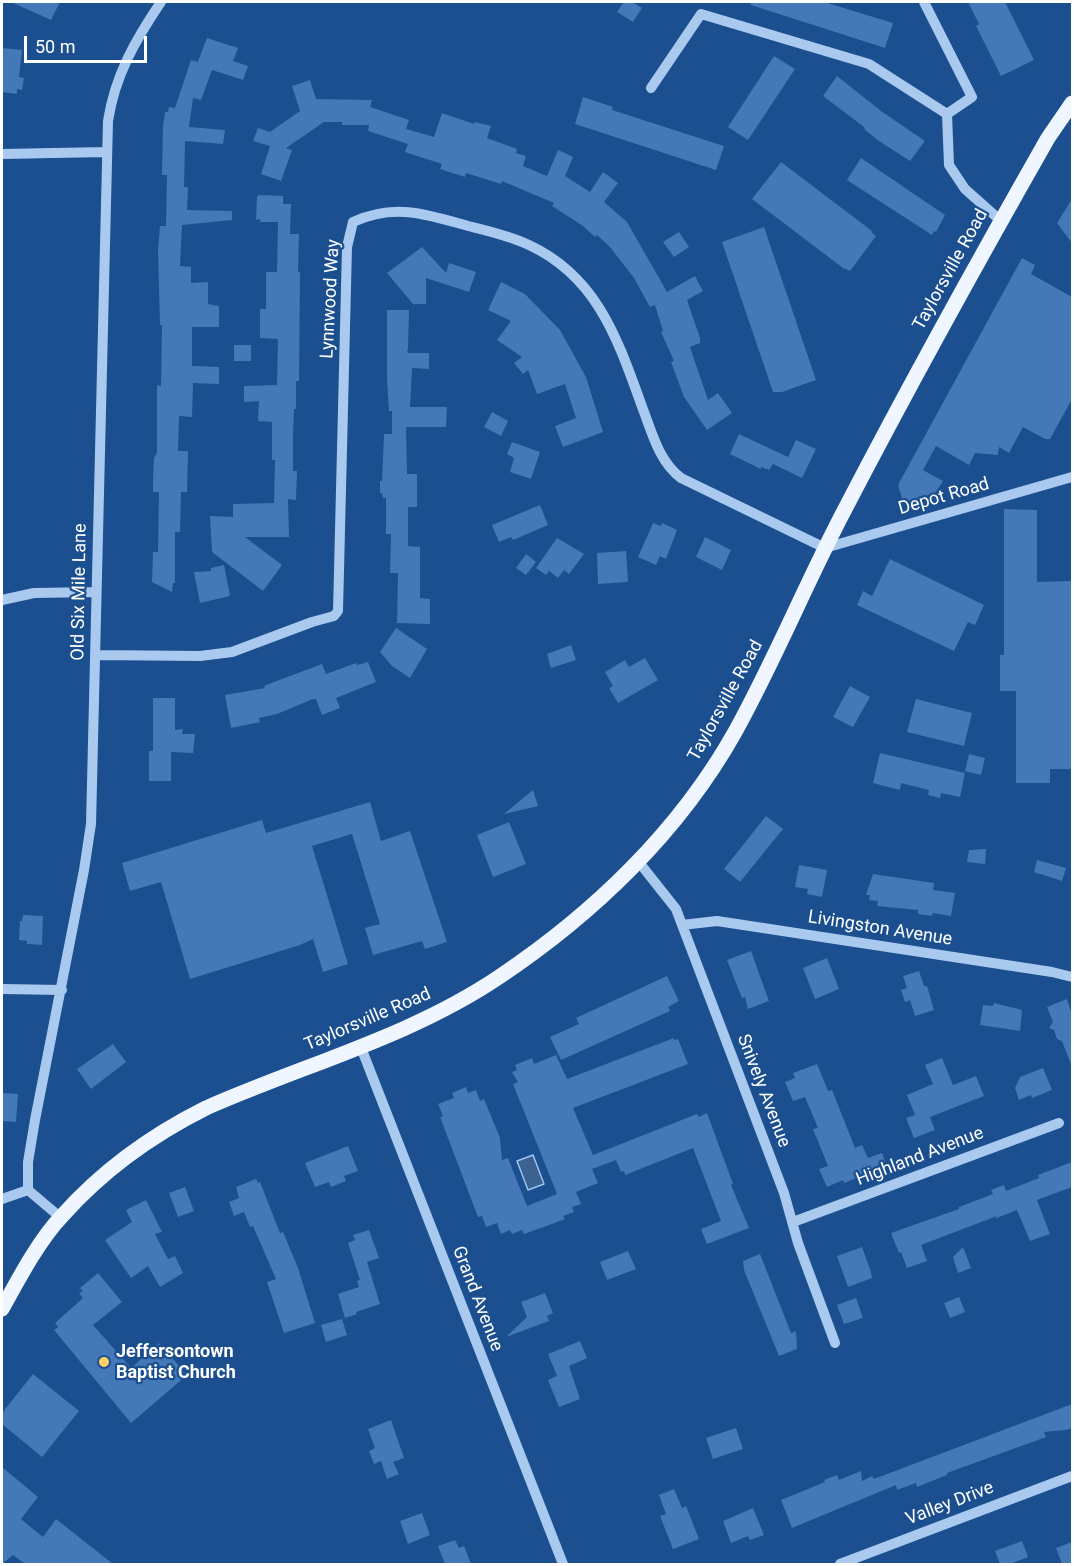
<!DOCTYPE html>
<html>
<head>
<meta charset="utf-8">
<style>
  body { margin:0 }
  #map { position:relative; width:1074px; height:1566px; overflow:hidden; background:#1b4f8f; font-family:Roboto,sans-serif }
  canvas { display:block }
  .frame { position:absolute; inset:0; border:3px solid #fff; pointer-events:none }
  .scale { position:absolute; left:24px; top:36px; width:123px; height:27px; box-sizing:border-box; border:3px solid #fff; border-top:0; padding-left:8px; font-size:18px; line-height:21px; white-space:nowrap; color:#fff; -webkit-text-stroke:4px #1b4f8f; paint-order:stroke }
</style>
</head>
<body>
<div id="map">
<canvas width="1074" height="1566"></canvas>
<div class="frame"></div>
<div class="scale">50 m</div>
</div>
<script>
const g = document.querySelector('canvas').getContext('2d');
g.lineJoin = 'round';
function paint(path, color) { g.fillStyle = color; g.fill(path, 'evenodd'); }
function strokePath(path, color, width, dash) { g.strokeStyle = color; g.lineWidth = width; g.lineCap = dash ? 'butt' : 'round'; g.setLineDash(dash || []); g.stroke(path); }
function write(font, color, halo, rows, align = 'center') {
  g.font = font + ' Roboto,sans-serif'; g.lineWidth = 4.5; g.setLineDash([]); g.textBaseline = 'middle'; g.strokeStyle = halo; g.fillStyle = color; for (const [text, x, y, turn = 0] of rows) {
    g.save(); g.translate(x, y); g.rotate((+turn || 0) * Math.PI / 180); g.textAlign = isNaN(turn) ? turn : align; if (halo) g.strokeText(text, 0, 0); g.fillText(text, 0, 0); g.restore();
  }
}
const water = new Path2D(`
  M533,1155L544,1184L528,1190L517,1161Z`);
const building = new Path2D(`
  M11,2H60L51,20Z
  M624,2H632L642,8L633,22L617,12Z
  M751,2H824L893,23L885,48L751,5Z
  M968,2H1005L1034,60L1001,76L976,26L979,24Z
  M207,38L238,48L233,61L248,66L243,80L212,70L201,100L193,98L189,127L225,130L223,144L185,141L184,187H188L187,210L232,211V220L182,225L180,266L191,267V283L208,282V304L219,306V327H192V366L219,367V384L193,383L192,417L179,416L178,451H188L187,492H181L180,532H175V583H173L172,592L152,582L153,552H158L159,492H153V479L154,458L157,453V385L161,386L162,325H160L158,251L160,226H166L167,175H162L163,126L165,112H168L169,107L175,108L191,60L198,62L197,64Z
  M2,48L22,50L19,77L24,78L22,90L17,89V94L2,92Z
  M774,56L795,69L748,140L728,127Z
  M837,76L881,111L925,141L910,161L879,141L865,130L864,127L823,96Z
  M310,80L316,99L372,100L370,107L409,120L406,129L434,137L442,113L474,124L475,122L491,126L487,138L517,149L516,153L526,156L523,166L547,176L558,150L565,153L573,157L565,176L590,192L603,172L618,183L604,202L627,222L667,292L695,276L703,291L687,300L700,338V343L690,347L708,400L718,393L732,413L707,430L684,397L671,362L674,361L661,332L663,331L655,305L650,307L634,278L610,247L597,235L595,237L583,226L552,206L554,203L502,181L501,184L466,173L465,177L440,169L442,164L405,152L408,144L368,131L369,125H342V122H324L286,148L292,150L281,181L261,174L270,146L253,141L258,128L270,132L300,111L292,86Z
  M583,97L613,107L612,110L724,146L716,170L575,124Z
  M861,158L945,215L936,232L934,231L932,235L847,180Z
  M781,162L872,231L871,232L876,236L850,271L843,268L752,199Z
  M260,195L283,196V204H291L290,234H299L298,272H300L299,381H296V409H294L293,434V471H297L296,500L288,499L289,537H245L282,565L263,591L212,552L210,516L233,517V504L274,503L275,460H272V422L258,421L259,401L244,402V386L277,385L278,339L260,338V309H266V272H277L278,222H260V219L256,220L257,196Z
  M1072,199V243L1057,223Z
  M764,227L816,380L782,392H773L722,242Z
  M679,232L689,247L674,257L663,242Z
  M422,247L446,273L449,263L476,272L469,292L426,278V304H413L387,273Z
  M1022,258L1035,265L1031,274L1072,297V399L1050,439H1045L1023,427L1009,453L999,447L998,455L975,453L969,465L936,446L923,470L943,481L936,492L904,505L898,485Z
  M501,282L525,294L560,330L586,377L603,432L563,447L555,426L576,418L565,384L537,394L528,370L523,374L514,363L522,357L497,340L511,321L488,310Z
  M387,310H409L408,349L407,350L408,353H429V369L412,368L410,407H447L446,427H406L407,474H417V507H408V546L420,547V598L430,599V624L397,623L398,573H390L391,534H386V498H383L382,493H380V481H382L384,434H392V411H389L387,379Z
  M234,345H251V361H234Z
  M492,412L508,421L501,436L484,427Z
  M739,434L788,457L796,440L816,449L802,478L773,464L769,470L761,467V469L730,454Z
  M512,442L540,452L531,479L510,472L514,458L507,454Z
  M540,505L548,525L513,540L511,537L499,542L492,525Z
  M1004,509L1037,510V582L1072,581V769H1050V783H1016V691H1000V655H1004Z
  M653,523L661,526L662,523L677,530L666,559L660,556L656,565L638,557Z
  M705,537L731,550L722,570L696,557Z
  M557,538L584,554L569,574L564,570L558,578L549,571L546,575L536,568Z
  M626,551L628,582L598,584L597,553Z
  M526,554L536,562L526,575L516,568Z
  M890,559L984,605L975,625L968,622L954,651L857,605L863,591L872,596Z
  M224,565L230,596L200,603L194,572L211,571V568Z
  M396,628L427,649L410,678L392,666L380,652Z
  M571,645L576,660L551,668L547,654Z
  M645,658L658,680L618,703L609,688L613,686L605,672L625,660L629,667Z
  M368,662L376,682L336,698L340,708L322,715L316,699H313L277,714L259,718L260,722L231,728L225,695L265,688L264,686L274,682L322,664L326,674L356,663L357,665Z
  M850,686L870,697L853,727L833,717Z
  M153,698H175V730L183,729L182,734H195L193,753L171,752V781H149V751H153Z
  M916,699L972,713L964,746L907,732Z
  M880,753L965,773L960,797L941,793L940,798L928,795L929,790L901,783L900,790L873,783Z
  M969,754L985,758L981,775L965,771Z
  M533,790L538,806L504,814Z
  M370,802L381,841L410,831L447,942L425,949L422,941L373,955L365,928L380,924L352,834L312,846L348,964L323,972L313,939L300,945L190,979L161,882L130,891L122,863L262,820L266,833Z
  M766,816L783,829L740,882L724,869Z
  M509,822L526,864L493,877L477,835Z
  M986,849L985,864L967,862L969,850Z
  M1037,860L1066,868L1062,881L1034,872Z
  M799,865L827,870L822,897L807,894L808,889L795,887Z
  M873,874L934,883L933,890L955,893L951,916L933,913L932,916L918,914V910L877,906L878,901L869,900L870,895H866Z
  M23,915L43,916L42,945L27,944V941L19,940L20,921H22Z
  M751,951L769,1001L748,1009L745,997L742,998L727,960Z
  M827,958L839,989L815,999L803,968Z
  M919,971L924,986H927L934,1010L915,1016L910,1000L905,1002L901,990L907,988L903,976Z
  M667,976L679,1001L668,1007L670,1011L561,1060L550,1037L579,1024L576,1018Z
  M1067,999L1072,1015V1067L1062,1041L1057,1039L1054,1030L1049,1028L1053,1022L1047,1007Z
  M994,1003L1022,1010L1020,1031L980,1025L983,1005L993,1006Z
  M674,1038V1040L678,1039L688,1064L573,1108L593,1155L697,1114L699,1117L707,1113L733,1184L731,1185L749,1228L707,1244L701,1229L721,1221L693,1148L625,1175L624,1171L621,1172L616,1160L592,1169L598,1183L576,1192L581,1204L572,1207L574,1212L563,1216L565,1219L552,1224L524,1234L522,1230L512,1234L510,1230L501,1234L497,1223L486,1227L482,1216L478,1217L473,1204L440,1117L443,1116L438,1104L454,1098L452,1093L466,1087L468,1093L476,1090L480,1101L484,1099L500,1138L502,1160L508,1158L527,1206L557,1194L513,1084L518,1082L512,1072L517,1070L515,1065L532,1058L534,1064L556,1055L567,1079Z
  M113,1044L126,1062L91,1089L77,1069Z
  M942,1058L953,1085L976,1076L984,1096L930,1117L935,1130L914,1138L906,1118L915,1115L907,1095L933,1084L925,1065Z
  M817,1064L828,1091L832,1090L855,1148L862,1145L868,1158L882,1153L888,1169L874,1174L873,1171L844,1183L843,1180L827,1187L819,1169L828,1166L813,1129L818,1128L805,1097L793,1101L785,1082L795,1078L793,1073Z
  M1043,1068L1052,1090L1032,1098L1031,1095L1019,1100L1015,1088L1020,1077Z
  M2,1093L18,1094L16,1122L2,1121Z
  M348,1146L358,1171L344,1176L346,1181L331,1187L329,1182L315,1187L305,1163Z
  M1072,1162V1187L1037,1200L1050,1234L1030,1241L1017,1210L994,1219L997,1216L921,1245L927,1261L907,1268L901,1252L899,1253L891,1233L959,1209V1207L993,1194L991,1190L1004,1185L1006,1191L1039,1178L1038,1175Z
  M256,1179L258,1183L260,1182L280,1233L283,1232L298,1268L315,1323L284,1333L267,1282L276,1279L253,1226L250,1227L244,1212L234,1216L229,1202L239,1198L236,1187Z
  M185,1187L194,1211L178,1217L169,1193Z
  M146,1200L162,1232L155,1234L168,1259L175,1256L183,1273L160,1287L148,1266L131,1278L105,1240L132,1222L126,1210Z
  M369,1230L379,1258L367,1262L380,1304L356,1312L357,1314L345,1318L338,1294L359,1287L357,1281L360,1280L348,1243L355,1240L353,1235Z
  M862,1247L871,1272L872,1278L848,1287L837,1256Z
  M963,1247L971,1268L958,1273L953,1257Z
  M628,1251L636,1269L607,1280L600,1262Z
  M760,1254L791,1333L796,1331L797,1349L779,1356L744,1270L743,1261Z
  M98,1273L122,1302L93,1325L131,1368L159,1343L187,1375L131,1423L54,1330L58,1327L55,1323L83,1298L79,1293L83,1291L80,1288Z
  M545,1293L553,1313L547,1316L549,1321L506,1337L527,1317L521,1302Z
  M959,1297L965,1312L950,1318L944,1303Z
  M856,1298L863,1318L844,1324L837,1305Z
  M342,1319L347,1335L326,1342L321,1325Z
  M580,1341L587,1358L569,1366L580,1399L559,1407L548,1380L557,1376L548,1354Z
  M33,1374L79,1411L42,1457L2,1424V1413Z
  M1072,1404V1428L1066,1430L1044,1432L1046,1437L947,1473V1475L917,1487L916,1483L897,1490L896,1485L792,1528L781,1500L825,1482L824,1480L837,1475L839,1480L861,1471L862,1481L872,1476L874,1479Z
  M391,1420L404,1458L393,1462L399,1474L387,1479L381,1461L374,1464L369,1451L375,1448L368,1429Z
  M736,1428L743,1449L713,1459L706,1438Z
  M2,1467L38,1497L21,1519L43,1537L56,1519L113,1564H25L13,1555L2,1564Z
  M674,1489L682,1508L686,1506L699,1539L673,1549L660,1516L666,1514L659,1495Z
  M753,1508L764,1535L750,1540L748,1536L731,1543L723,1521Z
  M422,1513L430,1535L408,1544L400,1521Z
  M455,1540L459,1548L464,1546L471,1564H445L438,1546Z
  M1022,1541L1028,1557L1010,1564H1000L995,1551Z
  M1072,1542V1564H1062L1056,1548Z`);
const minor = new Path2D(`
  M924,2L972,97L947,114L949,165L965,189L1001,221
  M651,88L701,14L869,64L947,114
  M2,154L106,152
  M2,600L34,593L96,592
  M95,655L200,656L232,652L312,622L334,616L338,611L347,247L353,222C394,203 427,214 468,226C488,231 510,236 529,245C600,278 619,344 644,412C653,436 660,462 681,478L825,548L1072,477
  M638,861L676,909L784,1193L798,1243L835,1343
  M682,925L717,921L1052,972L1072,977
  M2,989L62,990
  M360,1045L563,1564
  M28,1190V1162L35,1120L84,870L91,824L108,121C115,75 136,39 161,2
  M28,1190L60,1217
  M2,1199L28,1190
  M793,1222L1059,1123
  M840,1564L1072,1476`);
const major = new Path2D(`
  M2,1309C18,1280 39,1240 62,1216C102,1171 152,1135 206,1108C303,1065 410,1037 499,977C593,914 679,832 735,732C775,660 806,583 845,509C910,384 978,261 1048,138L1072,103`);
const markers = [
  [104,1362,6,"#ffd166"]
];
const streetNames = [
  ["Taylorsville Road",951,270,-61],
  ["Lynnwood Way",331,299,-87],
  ["Depot Road",944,497,-16],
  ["Old Six Mile Lane",80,592,-89],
  ["Taylorsville Road",726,701,-61],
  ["Livingston Avenue",880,929,9],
  ["Taylorsville Road",368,1020,-23],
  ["Snively Avenue",763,1091,69],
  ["Highland Avenue",920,1157,-21],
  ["Grand Avenue",477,1299,69],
  ["Valley Drive",950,1504,-21]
];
const poiNames = [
  ["Jeffersontown",116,1352],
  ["Baptist Church",116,1373]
];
paint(water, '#3c6290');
strokePath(water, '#9cc4f0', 1.5);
paint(building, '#4478b7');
strokePath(minor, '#a9c9ee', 10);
strokePath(major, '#f0f6ff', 15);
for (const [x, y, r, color] of markers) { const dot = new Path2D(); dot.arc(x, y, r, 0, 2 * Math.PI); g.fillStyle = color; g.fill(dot); strokePath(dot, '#1b4f8f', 2); }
write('18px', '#fff', '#1b4f8f', streetNames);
write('bold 18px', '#fff', '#1b4f8f', poiNames, 'left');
</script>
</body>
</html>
